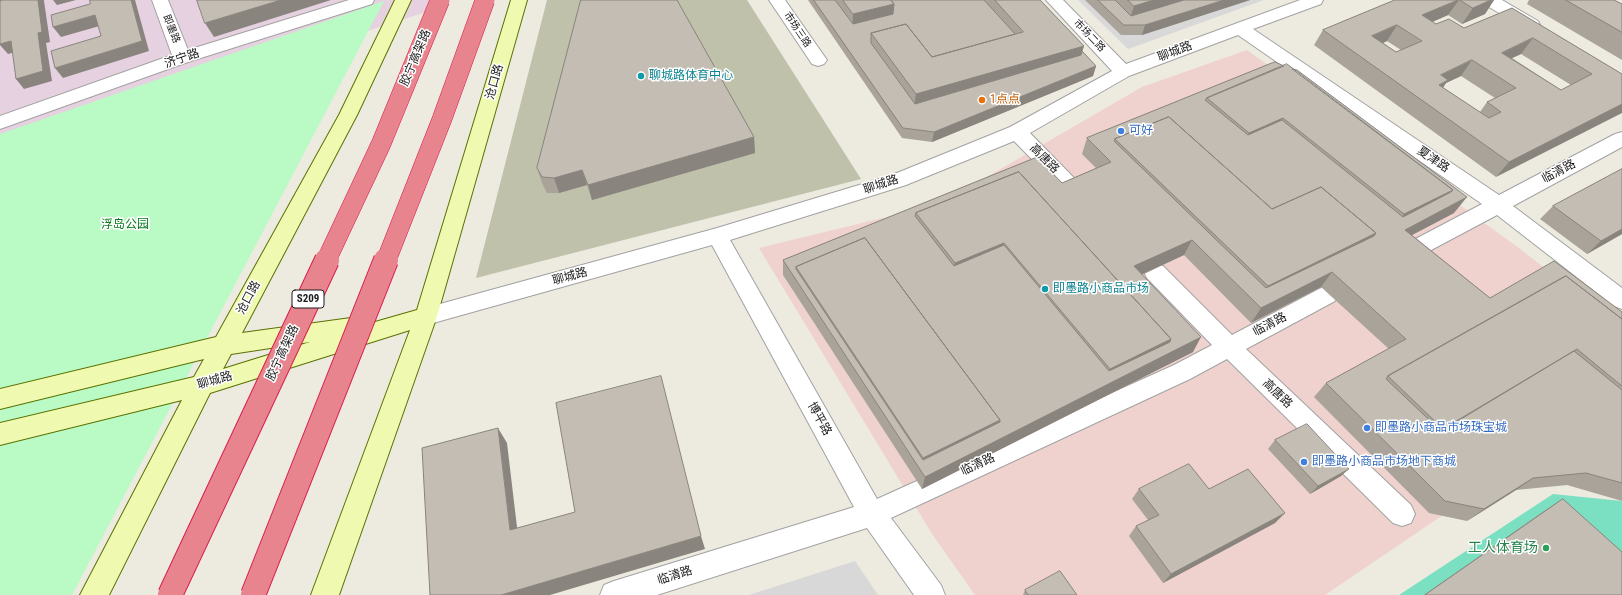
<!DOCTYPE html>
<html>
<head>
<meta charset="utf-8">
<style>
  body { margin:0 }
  canvas { display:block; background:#edeae0 }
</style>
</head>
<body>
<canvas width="1622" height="595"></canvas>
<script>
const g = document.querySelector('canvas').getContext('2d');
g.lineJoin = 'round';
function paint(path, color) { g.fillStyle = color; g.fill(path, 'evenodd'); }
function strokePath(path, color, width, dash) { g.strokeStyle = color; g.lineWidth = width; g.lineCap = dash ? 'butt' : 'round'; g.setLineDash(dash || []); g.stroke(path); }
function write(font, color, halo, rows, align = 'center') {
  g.font = font + ' "Roboto Condensed","Noto Sans SC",sans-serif'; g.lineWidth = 3; g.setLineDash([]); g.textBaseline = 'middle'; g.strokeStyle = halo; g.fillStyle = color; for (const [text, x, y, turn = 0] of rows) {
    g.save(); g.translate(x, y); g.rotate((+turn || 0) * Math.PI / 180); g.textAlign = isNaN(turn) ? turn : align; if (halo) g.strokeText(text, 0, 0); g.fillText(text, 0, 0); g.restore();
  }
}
const residential = new Path2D(`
  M1078,0H1264L1128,49Z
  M855,561L878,595H749Z`);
const commercial = new Path2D(`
  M1247,50L1523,251L1622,330L1502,475L1325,595H975L932,534L759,248L940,204L1142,87Z`);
const industrial = new Path2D(`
  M0,0H430L426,12L0,150Z`);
const construction = new Path2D(`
  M547,0H747L861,179L476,278Z`);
const park = new Path2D(`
  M384,1L72,595H0V134Z`);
const pitch = new Path2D(`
  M1553,494L1622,501V595H1399Z`);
const street = new Path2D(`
  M152,0H168L188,50L349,0H374L372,4L188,62L0,129V116L172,55Z
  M769,0H785L827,60L824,64L818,66L812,64Z
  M1046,0H1063L1126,64L1300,0H1323L1321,4L1253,29L1499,195L1615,134L1622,132V147L1513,206L1622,288V309L1614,306L1497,215L1418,257L1411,259L1404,257L1400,251L1404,245L1482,204L1238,35L1129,76L1030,133L1078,182L1081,187L1078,192L1071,194L1064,192L1014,141L906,185L730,240L877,499L1174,365L1212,345L1147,278L1144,272L1147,266L1155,264L1163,266L1232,335L1319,289L1327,286L1335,289L1338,295L1335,301L1246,349L1411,505L1415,514L1411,523L1402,526L1393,523L1227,359L1190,379L891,518L941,585L945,595H914L867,528L657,595H600L604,585L614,581L854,507L712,245L426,325L418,322L415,316L418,310L717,228L892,175L1010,127L1112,71Z
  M1482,0H1502L1538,21L1540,25L1538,29L1532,30L1526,29L1484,4Z`);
const secondary = new Path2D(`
  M395,0H411L357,115L242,333L358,317L366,319L368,324L417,310L511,0H527L437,316L339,595H311L410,330L210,393L109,595H80L182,400L0,445V423L194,377L204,359L0,409V389L216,337L339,115ZM310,342L223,369L231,354Z`);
const highwayBridgeFar1 = new Path2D(`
  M326,261L381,144L440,0
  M386,261L442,119L485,0`);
const highwayBridge = new Path2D(`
  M170,595L327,260
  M253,595L386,260`);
const wall = new Path2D(`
  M808,0H1040L1084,46L1082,51L1096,66L1093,76L932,142L902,138Z
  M1085,0H1250L1142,35H1121Z
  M1395,0H1494L1485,14L1462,24L1448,15L1432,22L1436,24L1464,28L1512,8L1622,74L1496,177L1314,45L1323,30ZM1387,41L1401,50L1396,52L1383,43ZM1521,54L1571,85L1561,90L1512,58ZM1461,76L1495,98L1487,102L1480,112L1443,88L1446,83Z
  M1529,0H1614L1622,4V60L1527,4Z
  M1275,62L1454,213L1412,235L1490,298L1622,312V501L1567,485L1516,490L1467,521L1429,513L1314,397L1326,383L1389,349L1321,287L1251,323L1184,255L1142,275L1193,352L922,489L783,275V260L1037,157L1062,183L1096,168L1082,154L1087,138Z
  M754,137L755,153L592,200L587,185L559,193H547L542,183L537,168Z
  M1622,169V234L1587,254L1540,219L1553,206Z
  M1275,440L1341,476L1310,494L1268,449Z
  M1139,489H1209L1275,523L1163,583L1129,536L1136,526L1148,520L1132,499Z
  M1563,499L1622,595H1424L1544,511Z
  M1025,590L1077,595H1023Z`);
const shadedWall = new Path2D(`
  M38,0H44V1L50,42L46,43L52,81L24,89L16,79L38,33Z
  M53,0H76L57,5Z
  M131,0H135L149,51L63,78L55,68L142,41Z
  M281,0H331L214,37L205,23Z
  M1154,0H1215L1128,25L1134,6Z
  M1224,0H1250L1142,35L1145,25Z
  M1459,0L1448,15L1412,31L1422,15Z
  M1491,0H1494L1485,14L1462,24L1473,8Z
  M894,4L892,24L852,34L853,14Z
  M95,15L103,25L61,37L53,27Z
  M1397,25L1387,41L1363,52L1372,36Z
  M1533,38L1521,54L1491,68L1502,53Z
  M11,41L19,51L8,54L0,45V44Z
  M1084,46L1078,65L913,113L916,94Z
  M1472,60L1461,76L1446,83L1437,96L1441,75Z
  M1096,66L1093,76L932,142L934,132Z
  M1622,104V113L1496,177L1509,162Z
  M1283,118L1273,136L1239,151L1249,133Z
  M754,137L755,153L592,200L588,185Z
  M582,170L587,185L559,193L554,178Z
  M1453,190L1438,208L1391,232L1404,214Z
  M1467,197L1454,213L1393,245L1405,230Z
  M1622,229V234L1587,254L1601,241Z
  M1376,233L1363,251L1256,303L1268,286Z
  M1192,240L1184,255L1127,281L1134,266Z
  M1004,243L1000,260L951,281L955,263Z
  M1332,272L1321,287L1251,323L1261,308Z
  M1201,337L1193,352L922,489L925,477Z
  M1171,339L1162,356L1102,385L1110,369Z
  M1000,420L995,435L921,471L923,458Z
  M498,428L507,443L519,544L510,530Z
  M1349,469L1341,476L1310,494L1318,486Z
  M1533,478L1516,490L1467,521L1484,509Z
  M1285,513L1275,523L1163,583L1171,574Z
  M701,536L705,549L550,595H501Z`);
const building = new Path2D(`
  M4,0H38L42,32L38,33L43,71L16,79L11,41L0,44V1Z
  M90,0H131L142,41L55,68L51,51L101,36L95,15L53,27L51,15L90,4Z
  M197,0H281L205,23Z
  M581,0H677L754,137L588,185L582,170L554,178L542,177L537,168Z
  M814,0H835L853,24L893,14L894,4L891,0H984L1015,34L932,57L906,24L871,33V43L915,104L1081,55L1082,51L1096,66L934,132L903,128Z
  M843,0H891L894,4L853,14Z
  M995,0H1040L1084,46L916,94L871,33L906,24L932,57L1023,32Z
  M1098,0H1115L1131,16L1184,0H1224L1145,25H1124Z
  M1128,0H1154L1134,6Z
  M1395,0H1458L1422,15L1436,24L1449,19L1464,28L1512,8L1622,74V104L1509,162L1323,30ZM1397,25L1422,41L1396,52L1372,36ZM1533,38L1592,74L1561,90L1502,53ZM1472,60L1516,88L1487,102L1501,112L1489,118L1439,85L1448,80L1441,75Z
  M1460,0H1491L1473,8Z
  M1566,0H1614L1622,4V32Z
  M1275,62L1284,66L1207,98L1205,100L1248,135L1282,120L1403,217L1451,192L1453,190L1292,69L1297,70L1467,197L1405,230L1490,298L1554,261L1622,312V319L1566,276L1388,376L1386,379L1441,431L1574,351L1622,390V483L1586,473L1533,478L1484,509L1445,501L1326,383L1406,339L1332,272L1261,308L1192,240L1134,266L1201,337L925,477L783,260L1037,157L1062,183L1111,162L1087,138ZM1169,117L1272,209L1321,187L1376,233L1374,236L1266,288L1114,141L1115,139ZM1019,172L1171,339L1170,342L1109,371L1004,245L954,266L915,216L916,213ZM865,238L1000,420V422L923,460L796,269V267Z
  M1287,64L1453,190L1404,214L1283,118L1249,133L1207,98Z
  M1169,117L1272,209L1321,187L1376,233L1268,286L1115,139Z
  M1622,169V229L1601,241L1553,206Z
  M1019,172L1171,339L1110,369L1004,243L955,263L916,213Z
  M865,238L1000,420L923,458L796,267Z
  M1566,276L1622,319V386L1577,349L1443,429L1388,376Z
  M661,376L701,536L501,595H430L422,448L498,428L510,530L575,512L556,403Z
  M1307,424L1349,469L1318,486L1275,440Z
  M1189,464L1209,489L1248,469L1285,513L1171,574L1136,526L1159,515L1139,489Z
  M1563,499L1622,552V595H1425Z
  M1060,571L1077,595H1028L1025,590Z`);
const markers = [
  [641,76,4,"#0f9aa8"],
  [982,100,4,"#e8710a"],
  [1121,131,4,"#3f7fe0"],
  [1045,289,4,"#0f9aa8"],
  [1367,428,4,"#3f7fe0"],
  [1304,462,4,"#3f7fe0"],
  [1546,548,4,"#2e9e5b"]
];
const farStreetnames = [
  ["即墨路",171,29,69],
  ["市场三路",797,30,56],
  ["市场二路",1089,36,46]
];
const shields = [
  [308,299,32]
];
const shieldNames = [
  ["S209",308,299]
];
const streetNames = [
  ["聊城路",1175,52,-21],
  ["胶宁高架路",416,58,-67],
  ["济宁路",182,59,-19],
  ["沧口路",495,82,-74],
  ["高唐路",1044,159,45],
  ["夏津路",1433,160,34],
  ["临清路",1559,172,-28],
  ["聊城路",881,185,-18],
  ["聊城路",570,277,-15],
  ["沧口路",249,298,-62],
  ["临清路",1270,325,-28],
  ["胶宁高架路",283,353,-65],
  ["聊城路",215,381,-16],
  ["高唐路",1277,394,44],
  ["博平路",819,419,61],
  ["临清路",978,465,-25],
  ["临清路",675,576,-17]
];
const cultureNames = [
  ["聊城路体育中心",649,76],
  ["即墨路小商品市场",1053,289]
];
const foodNames = [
  ["1点点",990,100]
];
const shopNames = [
  ["可好",1129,131],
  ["即墨路小商品市场珠宝城",1375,428],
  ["即墨路小商品市场地下商城",1312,462]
];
const parkNames = [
  ["浮岛公园",125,225]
];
const nearLeisurenames = [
  ["工人体育场",1538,548]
];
paint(residential, '#d9d8d8');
paint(commercial, '#efd2ce');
paint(industrial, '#e6d1e0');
paint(construction, '#bfc1ab');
paint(park, '#bafac5');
paint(pitch, '#7bdfc2');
strokePath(street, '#a2a2a2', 2);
strokePath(secondary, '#5a7202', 2);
paint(street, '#fff');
paint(secondary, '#effab0');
strokePath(highwayBridgeFar1, '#d81f4c', 20, []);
strokePath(highwayBridge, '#d81f4c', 26, []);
strokePath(highwayBridgeFar1, '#e8848d', 19);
strokePath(highwayBridge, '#e8848d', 24);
paint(wall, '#a9a39a');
paint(shadedWall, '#89847d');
paint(building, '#c4bdb3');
strokePath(building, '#89847d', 1);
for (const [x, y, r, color] of markers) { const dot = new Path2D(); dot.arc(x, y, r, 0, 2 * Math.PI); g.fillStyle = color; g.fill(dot); strokePath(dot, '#fff', 1.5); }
write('10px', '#1b1b1b', '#fff', farStreetnames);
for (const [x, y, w] of shields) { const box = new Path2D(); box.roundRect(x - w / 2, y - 9, w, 18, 3); g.fillStyle = '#fff'; g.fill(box); strokePath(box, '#1b1b1b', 1); }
write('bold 11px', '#1b1b1b', null, shieldNames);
write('12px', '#1b1b1b', '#fff', streetNames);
write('12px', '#0d838f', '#fff', cultureNames, 'left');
write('12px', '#c56008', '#fff', foodNames, 'left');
write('12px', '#366cbe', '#fff', shopNames, 'left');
write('12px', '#09791d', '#fff', parkNames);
write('14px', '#27864d', '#fff', nearLeisurenames, 'right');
</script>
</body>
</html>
